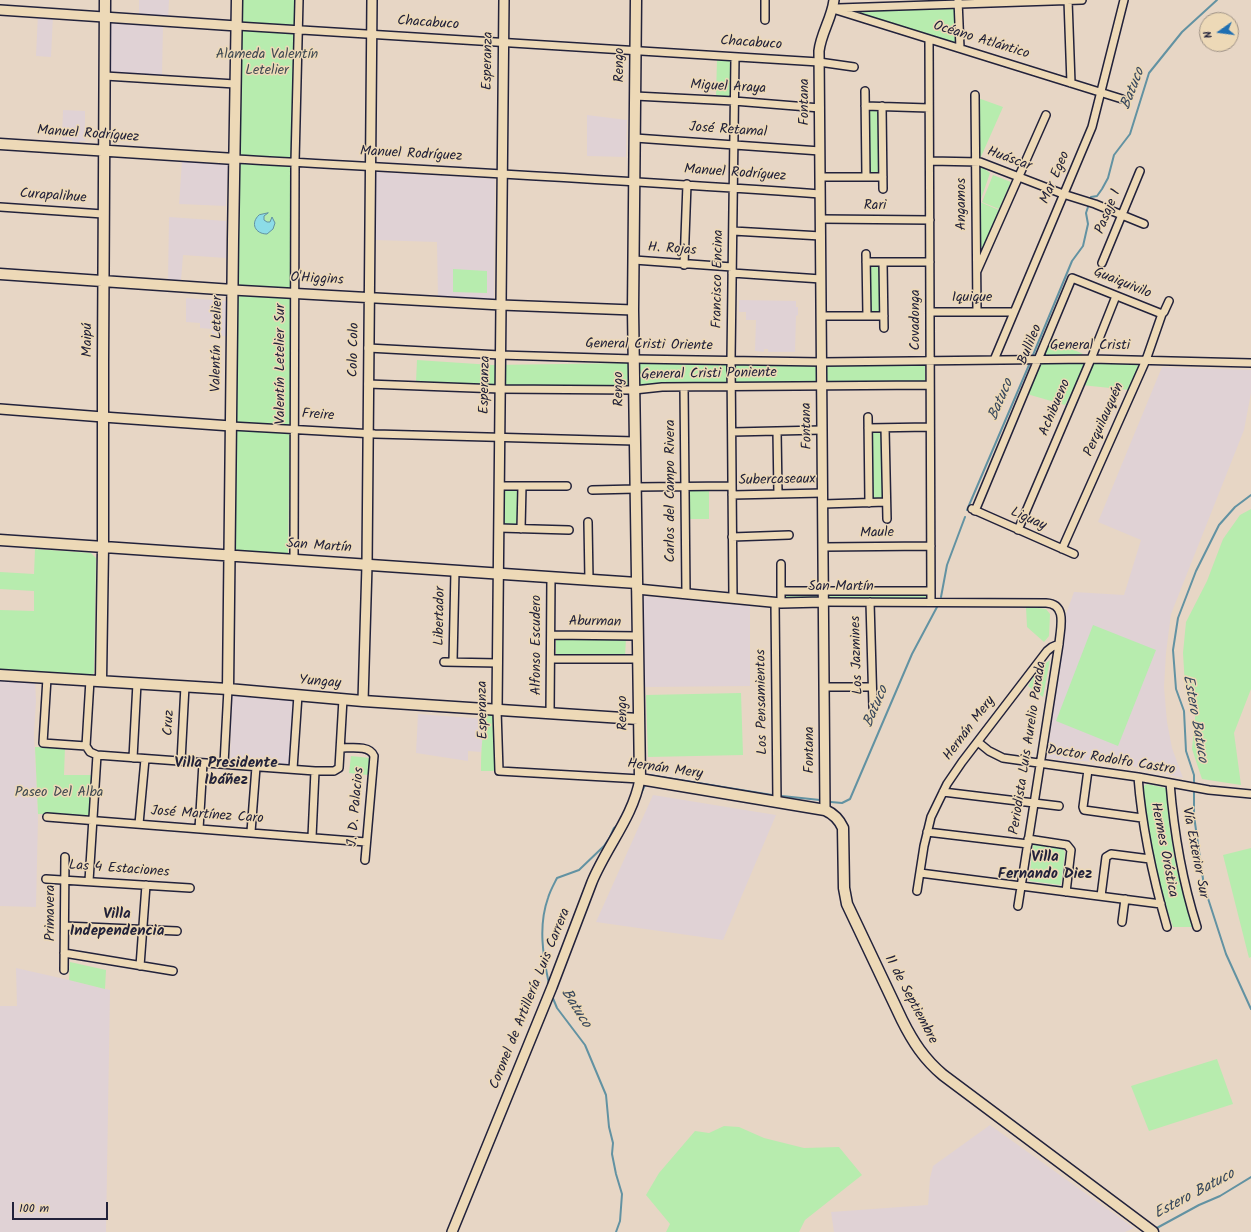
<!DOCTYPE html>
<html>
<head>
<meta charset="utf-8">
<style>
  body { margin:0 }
  #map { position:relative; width:1251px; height:1232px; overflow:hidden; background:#e7d6c5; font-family:Kalam,sans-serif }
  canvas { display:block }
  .north { position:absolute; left:1199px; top:12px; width:40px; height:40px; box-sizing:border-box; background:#edd9b7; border:1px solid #9c9085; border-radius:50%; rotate:256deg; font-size:11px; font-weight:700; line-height:16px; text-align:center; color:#22223b }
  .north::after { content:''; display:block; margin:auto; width:14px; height:18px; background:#1f6fb2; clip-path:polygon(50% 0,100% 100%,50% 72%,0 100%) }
  .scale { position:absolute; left:12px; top:1202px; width:96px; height:18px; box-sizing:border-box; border:2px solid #22223b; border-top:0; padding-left:5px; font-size:12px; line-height:14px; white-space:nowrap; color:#22223b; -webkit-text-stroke:3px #edd9b7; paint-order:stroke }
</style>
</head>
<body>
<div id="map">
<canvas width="1251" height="1232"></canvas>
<div class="north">N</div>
<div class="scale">100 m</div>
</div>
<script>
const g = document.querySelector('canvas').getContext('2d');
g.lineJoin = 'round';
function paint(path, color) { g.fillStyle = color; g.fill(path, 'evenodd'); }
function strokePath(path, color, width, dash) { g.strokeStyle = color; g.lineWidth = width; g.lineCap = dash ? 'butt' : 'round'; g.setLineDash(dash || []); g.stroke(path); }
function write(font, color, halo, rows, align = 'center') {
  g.font = font + ' Kalam,sans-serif'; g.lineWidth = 3; g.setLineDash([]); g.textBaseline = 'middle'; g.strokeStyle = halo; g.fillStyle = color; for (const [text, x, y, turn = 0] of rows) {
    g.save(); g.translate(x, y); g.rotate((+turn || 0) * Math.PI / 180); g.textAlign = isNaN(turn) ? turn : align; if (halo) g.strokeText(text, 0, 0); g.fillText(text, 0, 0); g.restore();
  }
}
const built = new Path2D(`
  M139,0H169L168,20L139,19Z
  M38,14L53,16L51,57L36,56Z
  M110,21L163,25L162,75L110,72Z
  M63,110L85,111V141H79V144H72V140H62Z
  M587,115L627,120L626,157L587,156Z
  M182,161L228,163L226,206L179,204Z
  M376,172L495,179L494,300L438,298L437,242L375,240Z
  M169,217L226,221V258L183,255L181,280H168Z
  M186,298L227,301L226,336H212V329L200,328V323L186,322Z
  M739,300L796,301V307H798V315L796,316L795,352H768V349H764V352L755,351L756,320H746V312H739Z
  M1162,367L1251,370V393L1244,430L1171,614L1166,653L1164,687L1167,722L1172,748L1183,778L1128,765L1047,758L1066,614L1074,592L1124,595L1141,540L1098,522Z
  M641,596L750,606V686L645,687Z
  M0,677L35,680L36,701L34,734L38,817L36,907L0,906Z
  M232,694L294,699L292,768L230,764Z
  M418,714L485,719L481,752L468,751V761L416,753Z
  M653,795L776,815L723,940L596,922Z
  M16,968L69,980L110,990L106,1232H0V1006H17Z
  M990,1125L1134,1228L1125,1232H834L831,1212L928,1205L930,1178L933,1166Z`);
const green = new Path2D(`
  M240,0H296L288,555L235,551Z
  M956,6L957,45L843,10Z
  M717,59L732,60L731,98L716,97Z
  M978,98L1003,107L980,159Z
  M867,109H880V176L868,175Z
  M978,164L990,173L980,202L1001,211L978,265Z
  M993,175L1011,182L999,209L982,202Z
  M869,264L881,265L882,314H869Z
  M453,269L487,271V293L453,292Z
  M1051,339L1083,354L1043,359Z
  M417,360L492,365L631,363V385L492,386L416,382Z
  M1087,362L1065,405L1027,394L1042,363Z
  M1091,362H1140L1130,390L1081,385Z
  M639,363L925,365V382L639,385Z
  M869,430H884V500H871Z
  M500,487L521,488L520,527H500Z
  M688,491H709V519H689Z
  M1251,509V689L1234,733L1241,785L1202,779L1192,749L1196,708L1185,686L1183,653L1186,622L1207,581L1223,539L1240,515Z
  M35,549L91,553L96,558L94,673L91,676L0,669V610L34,611V591L0,589V572L34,574Z
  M783,593H928V599L783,601Z
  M1026,607L1046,609L1050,614L1049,636L1044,642L1027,627Z
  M1093,625L1156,650L1118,746L1056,721Z
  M556,637L626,638L625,657H556Z
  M1050,660L1043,697L1028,686L1040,667Z
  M741,693L743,755L648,757L646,695Z
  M488,712H496L498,771H481C481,751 482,730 488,712Z
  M35,747H65L64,775H91L90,815L38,814Z
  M351,756L370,758L368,775L349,773Z
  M1147,784L1166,788L1167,792L1169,824L1176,867L1193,927H1173C1157,882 1149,837 1143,791L1144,786Z
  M1033,845L1062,848L1065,852L1061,885L1029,881Z
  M1251,848V957L1249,958L1223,855Z
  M70,962L106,970L105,989L69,980Z
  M1217,1059L1233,1104L1149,1131L1131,1086Z
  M724,1126L739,1127L764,1138L804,1148L839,1147L862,1175L805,1220L799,1232H666L670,1224L646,1195L659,1173L695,1131L709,1133Z`);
const water = new Path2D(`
  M268,213L264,216V220L267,222H270L272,217L275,223L273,229L267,234C255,234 250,223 259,215Z`);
const stream = new Path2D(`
  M1091,197L1097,196L1102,189L1108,178L1114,155L1130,134L1149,73L1182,32L1217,0
  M1033,355L1072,261L1083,246L1088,224L1086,213L1088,207
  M967,510L1029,365
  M941,597L947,565L965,517
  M649,775L772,795
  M1194,785V775L1186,751L1184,711L1176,689L1173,650L1178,618L1196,571L1219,525L1235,507L1251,495
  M1194,790V816L1204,886L1226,954L1251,1009
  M782,796L820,800
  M638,800L645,785
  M831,802L842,803L850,799L912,654L937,607
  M549,984C543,956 538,926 548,898C550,891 554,884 557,878L579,870L604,846L610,837L614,828L618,825
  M552,996L557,1008L585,1045L606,1095L609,1127L613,1143L612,1154L616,1174L622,1194L620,1221L616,1232
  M1155,1229L1199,1205L1220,1196L1251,1177`);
const minor = new Path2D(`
  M765,0V20
  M958,0L960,48
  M1068,0L1071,83
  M838,8L1082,0
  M833,9L1122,99
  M237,26L819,62L854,67
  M929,39L931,602
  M105,76L235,84
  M865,91L866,177
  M975,95L977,312
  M635,96L734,101L820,108
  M865,106L929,108
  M882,106L883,189
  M635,138L820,151
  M235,159C430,170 625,180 820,194
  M930,161L980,162L1063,194L1095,204L1144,224
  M820,177H883
  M0,207L103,214
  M821,219L930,220
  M733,231L821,236
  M866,254L867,316
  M634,260L732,267
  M866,262H930
  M883,262L884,328
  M1102,263L1140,171
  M684,265L687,184
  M977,271L1046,115
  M732,273L821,279
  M930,312H1013
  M821,316H884
  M368,348L500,355L634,359L822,362L1091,359L1251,363
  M994,360L1092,127L1124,0
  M368,384L500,389L634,390L662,387L930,385
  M684,387L686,594
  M868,417L869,503
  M231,426L375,434L635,441
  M868,428L930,427
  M885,428L887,519
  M777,431L778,494
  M732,432L822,430
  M499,486H567
  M636,487L732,486
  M592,490L636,489
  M732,495L823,493
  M823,504L886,502
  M972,509L1074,554
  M975,511L1072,278L1162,314
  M588,522L589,580
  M499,528L569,530
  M521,529L522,486
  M1018,530L1091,359L1116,296
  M732,537L789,535
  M824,547L931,546
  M1062,549L1146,360L1162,314L1164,312L1169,301
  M294,560L295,162L299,0
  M781,591H931
  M733,598L731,360L735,57
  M775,602L777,802
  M823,602L1046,603C1068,604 1060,629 1059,644L1018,906
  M870,602L873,707
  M781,603V564
  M551,635L638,636
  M552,659H638
  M453,661L455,571
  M444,662L498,663
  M47,678L43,743L86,746
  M825,687H872
  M497,710L499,771L640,779
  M550,714L551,577
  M978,742L989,751L1003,758L1138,777L1209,790L1251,794
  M86,746L90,752L97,755L315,771H334L339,768L343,699
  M86,746L90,680
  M341,748C351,748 370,745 374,756L365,860
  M133,758L137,683
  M181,761L185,686
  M224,764L228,689
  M293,769L298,695
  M1088,770L1083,807L1084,810L1142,818
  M1138,777C1142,828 1153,878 1167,927
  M1170,783C1174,833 1182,880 1197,927
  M943,792L1059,806
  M47,817L366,842
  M139,824L145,759
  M199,829L203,763
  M251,832L256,767
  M927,832L1028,844
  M312,837L315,771
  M1028,839L1067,845L1071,850L1066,892
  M920,873L1161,904
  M46,879L190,888
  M89,881L97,755
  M917,891L924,846L931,817L947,784L962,762L1047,651L1052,647L1059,644
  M1101,896L1106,857L1111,854L1150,859
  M1122,922L1125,899
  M65,926L177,931
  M64,953L173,971
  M140,966L146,885
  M64,970L65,857`);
const tertiary = new Path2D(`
  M0,10L237,26
  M233,290L501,305L633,310
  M0,409L103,417L231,426
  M637,589L781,603L823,602
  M363,701L367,565L372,0
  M497,710L504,0
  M825,810L819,51C821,33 832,18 834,0
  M452,1232L552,987L592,882C607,846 633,817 640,779`);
const secondary = new Path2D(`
  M636,0L633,310L640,779L825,810C834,814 839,819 843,828L844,888L847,904L902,1020C913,1042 924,1059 943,1075L1153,1232
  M0,144L235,159
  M0,274L233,290
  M0,540L637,583
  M0,675L228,689L363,701L638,719
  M101,680L103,547V362L105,0
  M228,689L233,239L237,0`);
const streetNames = [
  ["Chacabuco",428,24,4],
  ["Océano Atlántico",981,41,17],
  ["Chacabuco",751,44,4],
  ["Esperanza",489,61,-89],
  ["Rengo",621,65,-90],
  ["Miguel Araya",728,88,3],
  ["Fontana",806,102,-90],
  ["José Retamal",728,131,4],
  ["Manuel Rodríguez",88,135,4],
  ["Manuel Rodríguez",411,155,3],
  ["Huáscar",1009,160,20],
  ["Manuel Rodríguez",735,174,4],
  ["Mar Egeo",1056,178,-67],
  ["Curapalihue",53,197,4],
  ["Angamos",963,204,-90],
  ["Rari",875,207],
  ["Pasaje 1",1109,212,-68],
  ["H. Rojas",672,250,4],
  ["Francisco Encina",719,279,-89],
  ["O'Higgins",317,280,3],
  ["Guaiquivilo",1122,284,22],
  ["Iquique",972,299],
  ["Covadonga",917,320,-90],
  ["Maipú",89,340,-90],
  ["Valentín Letelier",218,344,-89],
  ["Bullileo",1031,345,-68],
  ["General Cristi Oriente",649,346,1],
  ["General Cristi",1090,347],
  ["Colo Colo",355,350,-89],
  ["Valentín Letelier Sur",282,364,-90],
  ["General Cristi Poniente",709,375,-1],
  ["Esperanza",486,385,-89],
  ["Rengo",620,389,-91],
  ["Achibueno",1056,408,-67],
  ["Freire",318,416,4],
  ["Perquilauquén",1105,420,-66],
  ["Fontana",808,426,-91],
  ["Subercaseaux",777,481,-1],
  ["Carlos del Campo Rivera",672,491,-90],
  ["Liguay",1028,520,24],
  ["Maule",877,534,-1],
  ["San Martín",319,547,4],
  ["San Martín",841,588],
  ["Libertador",441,616,-89],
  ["Aburman",595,623,1],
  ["Alfonso Escudero",538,645,-90],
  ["Los Jazmines",858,655,-92],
  ["Yungay",320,683,5],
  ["Los Pensamientos",763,702,-91],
  ["Esperanza",484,710,-91],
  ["Rengo",624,713,-91],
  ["Cruz",170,723,-87],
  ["Hernán Mery",970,729,-53],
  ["Periodista Luis Aurelio Parada",1029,748,-81],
  ["Fontana",811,750,-90],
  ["Doctor Rodolfo Castro",1111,761,9],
  ["Hernán Mery",665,770,8],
  ["J. D. Palacios",357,807,-85],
  ["José Martínez Caro",207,816,4],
  ["Hermes Oróstica",1163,850,79],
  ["Vía Exterior Sur",1194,853,79],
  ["Las 4 Estaciones",119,870,4],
  ["Primavera",52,913,-90],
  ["Coronel de Artillería Luis Carrera",531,999,-68],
  ["11 de Septiembre",910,1000,62]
];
const parkNames = [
  ["Alameda Valentín",267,56],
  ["Letelier",267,72],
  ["Paseo Del Alba",59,794]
];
const waterNames = [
  ["Batuco",1134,89,-69],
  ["Batuco",1002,400,-67],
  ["Batuco",877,707,-67],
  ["Estero Batuco",1194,719,80],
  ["Batuco",575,1009,58],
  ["Estero Batuco",1195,1195,-28]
];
const neighbourhoodNames = [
  ["Villa Presidente",226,764],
  ["Ibáñez",226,781],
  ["Villa",1045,858],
  ["Fernando Diez",1045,875],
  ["Villa",117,915],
  ["Independencia",117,932]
];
paint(built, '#e0d2d5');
paint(green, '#b7ecae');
paint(water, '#8cdce7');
strokePath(water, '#6292a2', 1);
strokePath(stream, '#6292a2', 2);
strokePath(minor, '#22223b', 10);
strokePath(tertiary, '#22223b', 12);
strokePath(secondary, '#22223b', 13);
strokePath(minor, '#edd9b7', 7);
strokePath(tertiary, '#edd9b7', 9);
strokePath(secondary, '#edd9b7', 10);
write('14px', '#22223b', '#edd9b7', streetNames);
write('14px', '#404a52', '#edd9b7', parkNames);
write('italic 15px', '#37475d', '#edd9b7', waterNames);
write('bold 15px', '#22223b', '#edd9b7', neighbourhoodNames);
</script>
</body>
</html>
